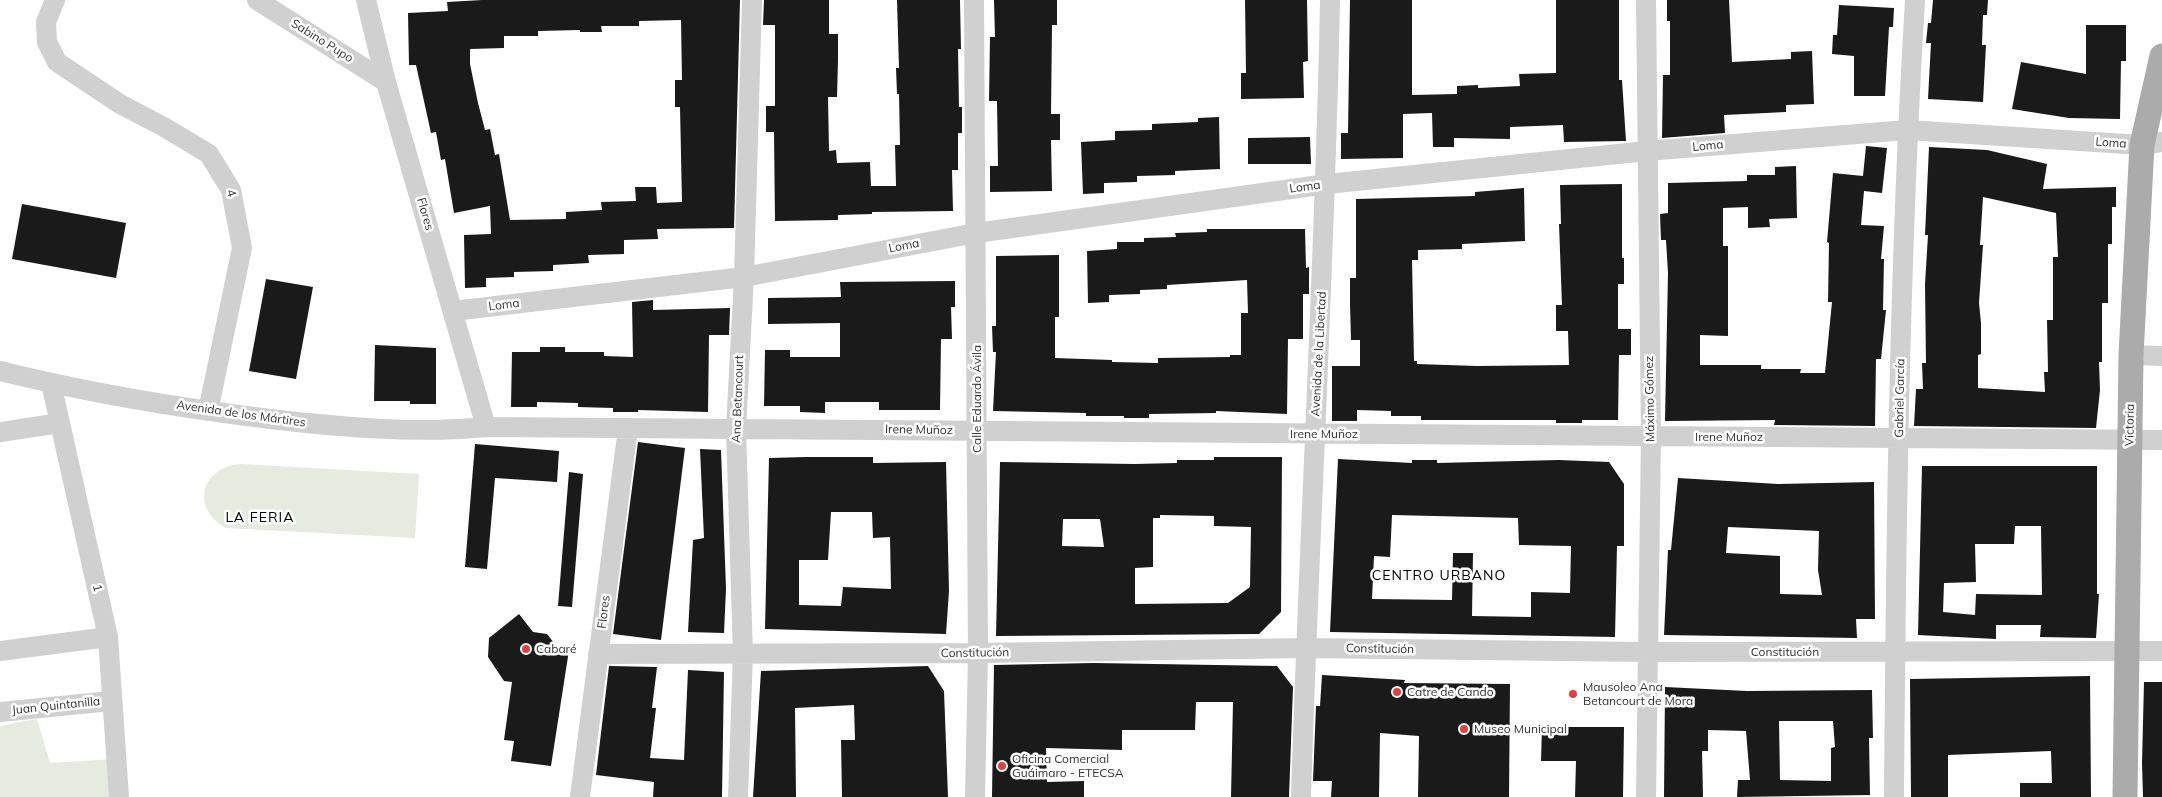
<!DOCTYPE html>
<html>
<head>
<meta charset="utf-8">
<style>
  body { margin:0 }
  canvas { display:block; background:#fff }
</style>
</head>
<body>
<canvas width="2162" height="797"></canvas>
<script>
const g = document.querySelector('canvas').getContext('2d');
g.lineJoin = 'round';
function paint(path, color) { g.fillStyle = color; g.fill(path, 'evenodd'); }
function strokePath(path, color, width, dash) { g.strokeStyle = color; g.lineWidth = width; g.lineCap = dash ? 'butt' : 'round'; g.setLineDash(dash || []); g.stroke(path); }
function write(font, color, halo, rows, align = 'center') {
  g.font = font + ' Mulish,sans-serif'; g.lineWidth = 5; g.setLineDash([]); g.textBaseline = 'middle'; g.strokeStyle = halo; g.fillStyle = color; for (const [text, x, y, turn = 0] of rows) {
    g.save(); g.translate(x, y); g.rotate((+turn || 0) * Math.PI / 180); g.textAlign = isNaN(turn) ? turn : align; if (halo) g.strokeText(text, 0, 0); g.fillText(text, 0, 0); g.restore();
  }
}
const green = new Path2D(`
  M241,464L419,474L415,538L226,528C190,508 201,467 241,464Z
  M37,719L50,763L114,759L118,797H0V726Z`);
const building = new Path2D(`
  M482,0H740L734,228L657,229L658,239L624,240V254L588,255L589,263L553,265V271L514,272V277L486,278V287L465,288L464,235L491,234L490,206L454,213L445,159L441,160L436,132L431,133L416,65H409L408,13L448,11L447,2ZM681,20L682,80H675V107H680L682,202L657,203L656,187H635L636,201L601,202L602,210L566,212V219L510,220L499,154L495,155L490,129L485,130L478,103L470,64V49L504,48V36H538V31L580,30V32H602L601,26H639V21Z
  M764,0H829V34H838V60L837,97H828L829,151L836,150L837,163L870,162L871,186H896L895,145H900L899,94H897L896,68H899L897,0H960L961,49H958L959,107H962V133H958V170H952L953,211L872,212V214L838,215V220L775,221L774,132H766V106H775V25H763Z
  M994,0H1057V25H1052L1051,114H1060V140H1051L1052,191L990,192V166H998L997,101H989L990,37H995Z
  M1245,0H1307L1308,61L1303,62L1304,98L1241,99V73H1246Z
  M1350,0H1412V95L1457,94V86L1478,85V88L1520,86L1519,74L1556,73V0H1619V80H1622L1626,141L1564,142L1563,125L1510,127V139L1454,138V147H1433L1432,113L1403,114V158L1341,159V133H1348Z
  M1667,0H1729L1732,62L1791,59V52L1812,51L1814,104L1786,105V112L1724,115L1725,133L1662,138L1663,75H1670V21H1667Z
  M1933,0H1988L1987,15H1983L1982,45H1986L1983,102L1928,99L1931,43H1926L1928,23H1931Z
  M1839,5L1894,8L1893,27H1889L1885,96H1854V56L1832,54L1833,35H1837Z
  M2086,25H2126V61H2121L2120,119L2069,118L2012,109L2021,62L2086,74Z
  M1219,117L1220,169L1175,171V175L1137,176V182L1104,183V193L1083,194L1081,142L1115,140V131L1152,130V124L1198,122V118Z
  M1310,137L1311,164H1248V138Z
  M1866,146L1887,148L1882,193L1864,191L1861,225L1884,226L1881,259H1884L1883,310H1886L1881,359H1876L1875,426L1774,425L1775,420L1665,421L1668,273L1666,240H1661L1660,214L1668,213V183L1747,181V175H1775V167L1796,166L1797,218L1769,219L1770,227L1748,228V207L1723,208V246H1728V336L1700,335V365H1761V369H1801L1800,373H1825L1832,302H1828L1829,243L1827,242L1833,173L1863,176Z
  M1929,147L1987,150L2047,164L2043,189L2116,187V207H2112V244H2108V303H2102V362H2099L2100,390L2096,428L1914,426L1916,389H1923L1922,363H1926L1925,284L1928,235H1925ZM1983,197L2056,213L2058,257H2053V320H2047L2048,372H2044L2045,392L1978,388V355L1981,354V323L1979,303L1983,245H1980Z
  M1622,184V258H1624V284H1618V329H1631V355H1619L1618,420H1582V423H1556V420H1421V416H1391V411L1357,410V421H1332V366H1360V340H1351L1350,304V278H1356V199L1475,196V192L1524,188L1525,241L1462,244V249L1418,250V260H1412L1414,361H1417V364L1477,366L1569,365L1568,331H1556V305H1562L1559,224H1561L1560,185Z
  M22,204L126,223L116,278L12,259Z
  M1207,229H1305L1306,268L1309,267V294H1303V339H1288L1287,414L1216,411V413L1149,414V418H1124V416H1086V413L993,411L996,352H993L992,326H996V256L1059,255V317H1055V358L1112,360V362L1158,363V358L1230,357V355H1241V313H1248L1247,280L1167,285V289L1140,290V294L1109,295V302L1088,303L1087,251L1117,249V242H1144V238L1176,237L1175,233L1207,232Z
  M266,279L313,287L296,379L249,371Z
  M955,281V307H951L952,339H941L940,410H879V402H825V413L800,412V406H764L765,350H790V357H840V323L768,324V298L841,297L840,282Z
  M653,300V310L730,308L729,335H709L708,412L638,410V412H613V408L578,407V403L537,402V407H511L512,352H540V347H565V352H604V356L633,357L632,302Z
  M375,345L436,348V404H410V401H374Z
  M638,442L685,448L661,640L613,634Z
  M475,444L559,451L557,482L495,478L487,569L465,567Z
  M700,449L721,450L726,589L724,633L688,632L693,540L704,538Z
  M806,457H873V463L946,462L949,591L946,634L765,629L769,458ZM831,512H872L873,538L890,537L891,589L843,587L841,606L799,605V560H828Z
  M1214,457H1282L1281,612L1259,634L996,636L1000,462L1135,464L1177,463V460H1214ZM1160,515L1214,516V526L1251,527L1250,587L1228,603L1135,604V568L1153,567V518H1160ZM1063,519H1100L1104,547L1062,546Z
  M1338,459L1412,463V460H1437V463L1559,460L1609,462L1624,484V546H1617L1615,637L1330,632ZM1392,515L1518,518L1519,545L1571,546L1570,593L1531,592V617L1472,616L1473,553H1453L1452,600L1372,599L1374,556L1390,557Z
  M1922,466H2097V594H2099L2096,638L2040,637L2041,625H1996V639L1918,635ZM2015,526H2041L2042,595L1976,594L1975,615L1943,612L1944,583L1976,582L1975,544H2014Z
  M569,472L583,474L572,607L558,606Z
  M1678,478L1778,484L1874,482L1875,619H1856L1857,638L1664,635L1668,550H1671ZM1728,527L1819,531L1818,570L1822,595L1780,594V556L1726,553Z
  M519,614L533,632L547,634L558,648L569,650L551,766L511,761L514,741L504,740L512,682L504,681L488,657L489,638Z
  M1094,663L1277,666L1293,687L1289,797H1231L1233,702H1196L1195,730H1122V750L1046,748L1047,782L1084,781V797H992L994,665Z
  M609,666L657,667L652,708H656L650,758L684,760L688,670L724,672L722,797H653L654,782L596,775Z
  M928,666L944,691L948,797H842L841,740H855L854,705L795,708L796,797H753L761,671Z
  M1322,675L1405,680L1404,683L1510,684L1509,797H1418L1419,736L1380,733L1379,797H1331L1332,781H1313L1316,706H1320Z
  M2090,676L2091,797H2020V783H2052L2051,751L1948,755V797H1911L1910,679Z
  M2144,682H2162V797H2143L2142,763Z
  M1665,687L1747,691L1872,690L1873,738H1869L1870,795L1737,797L1738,780H1750L1746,731L1708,730V751H1702L1703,797H1664ZM1779,721H1833L1835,747L1831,748V781L1780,780Z
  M1542,727H1624L1623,797H1575L1576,761H1541Z`);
const minor = new Path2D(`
  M55,0L46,22L47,42L57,62L120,104L164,127L209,154L231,190L242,248L208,411
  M257,0L386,82
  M366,0L386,82L486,427
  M974,0L978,653L975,797
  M453,311L744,277L976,233L1327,184L1647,151L1907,130L2142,145L2162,142
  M2131,355L2162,356
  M0,371C88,393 179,408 270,419C341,427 415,434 486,427L2162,440
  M51,383L108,637L119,797
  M0,432L60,423
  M0,651L108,637
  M598,654L978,653L1305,648L1647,652L2162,651
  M0,712L111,701
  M580,797L628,428
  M738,797L743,654L736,429L744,277L752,0
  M1301,797C1309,531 1325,266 1330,0
  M1646,797L1651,436L1646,0
  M1894,797C1896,531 1899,265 1915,0`);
const major = new Path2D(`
  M2125,797L2131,355L2142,145L2162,56`);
const markers = [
  [526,649,5,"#de4240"],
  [1397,692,5,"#de4240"],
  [1573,694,5,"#de4240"],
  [1464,729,5,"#de4240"],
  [1002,766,5,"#de4240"]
];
const streetNames = [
  ["Sabino Pupo",322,41,32],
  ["Loma",2111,143,4],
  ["Loma",1708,146,-5],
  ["Loma",1305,187,-8],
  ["4",231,193,72],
  ["Flores",425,214,74],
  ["Loma",904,246,-11],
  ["Loma",504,305,-7],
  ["Avenida de la Libertad",1319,354,-87],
  ["Gabriel García",1900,398,-89],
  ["Ana Betancourt",738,399,-88],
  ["Calle Eduardo Ávila",977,399,-90],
  ["Máximo Gómez",1650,399,-91],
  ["Avenida de los Mártires",241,414,8],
  ["Victoria",2130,425,-89],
  ["Irene Muñoz",919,430,1],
  ["Irene Muñoz",1324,434],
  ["Irene Muñoz",1729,437],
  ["1",97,588,77],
  ["Flores",604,612,-83],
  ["Constitución",1380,649,1],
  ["Constitución",1785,652],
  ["Constitución",975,653,-1],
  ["Juan Quintanilla",56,706,-6]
];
const poiNames = [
  ["Cabaré",536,649],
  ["Mausoleo Ana",1583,687],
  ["Betancourt de Mora",1583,701],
  ["Catre de Cando",1407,692],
  ["Museo Municipal",1474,729],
  ["Oficina Comercial",1012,759],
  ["Guáimaro - ETECSA",1012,773]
];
const neighbourhoodNames = [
  ["LA FERIA",260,518],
  ["CENTRO URBANO",1439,576]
];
paint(green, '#e5ebdf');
paint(building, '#1a1a1a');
strokePath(minor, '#d0d0d0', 20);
strokePath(major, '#ababab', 25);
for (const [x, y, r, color] of markers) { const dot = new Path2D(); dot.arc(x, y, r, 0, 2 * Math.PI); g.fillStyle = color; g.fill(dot); strokePath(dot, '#fff', 2); }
write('12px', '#333', '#fff', streetNames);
write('12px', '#333', '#fff', poiNames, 'left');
g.letterSpacing = '1px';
write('14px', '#000', '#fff', neighbourhoodNames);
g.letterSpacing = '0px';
</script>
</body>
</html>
